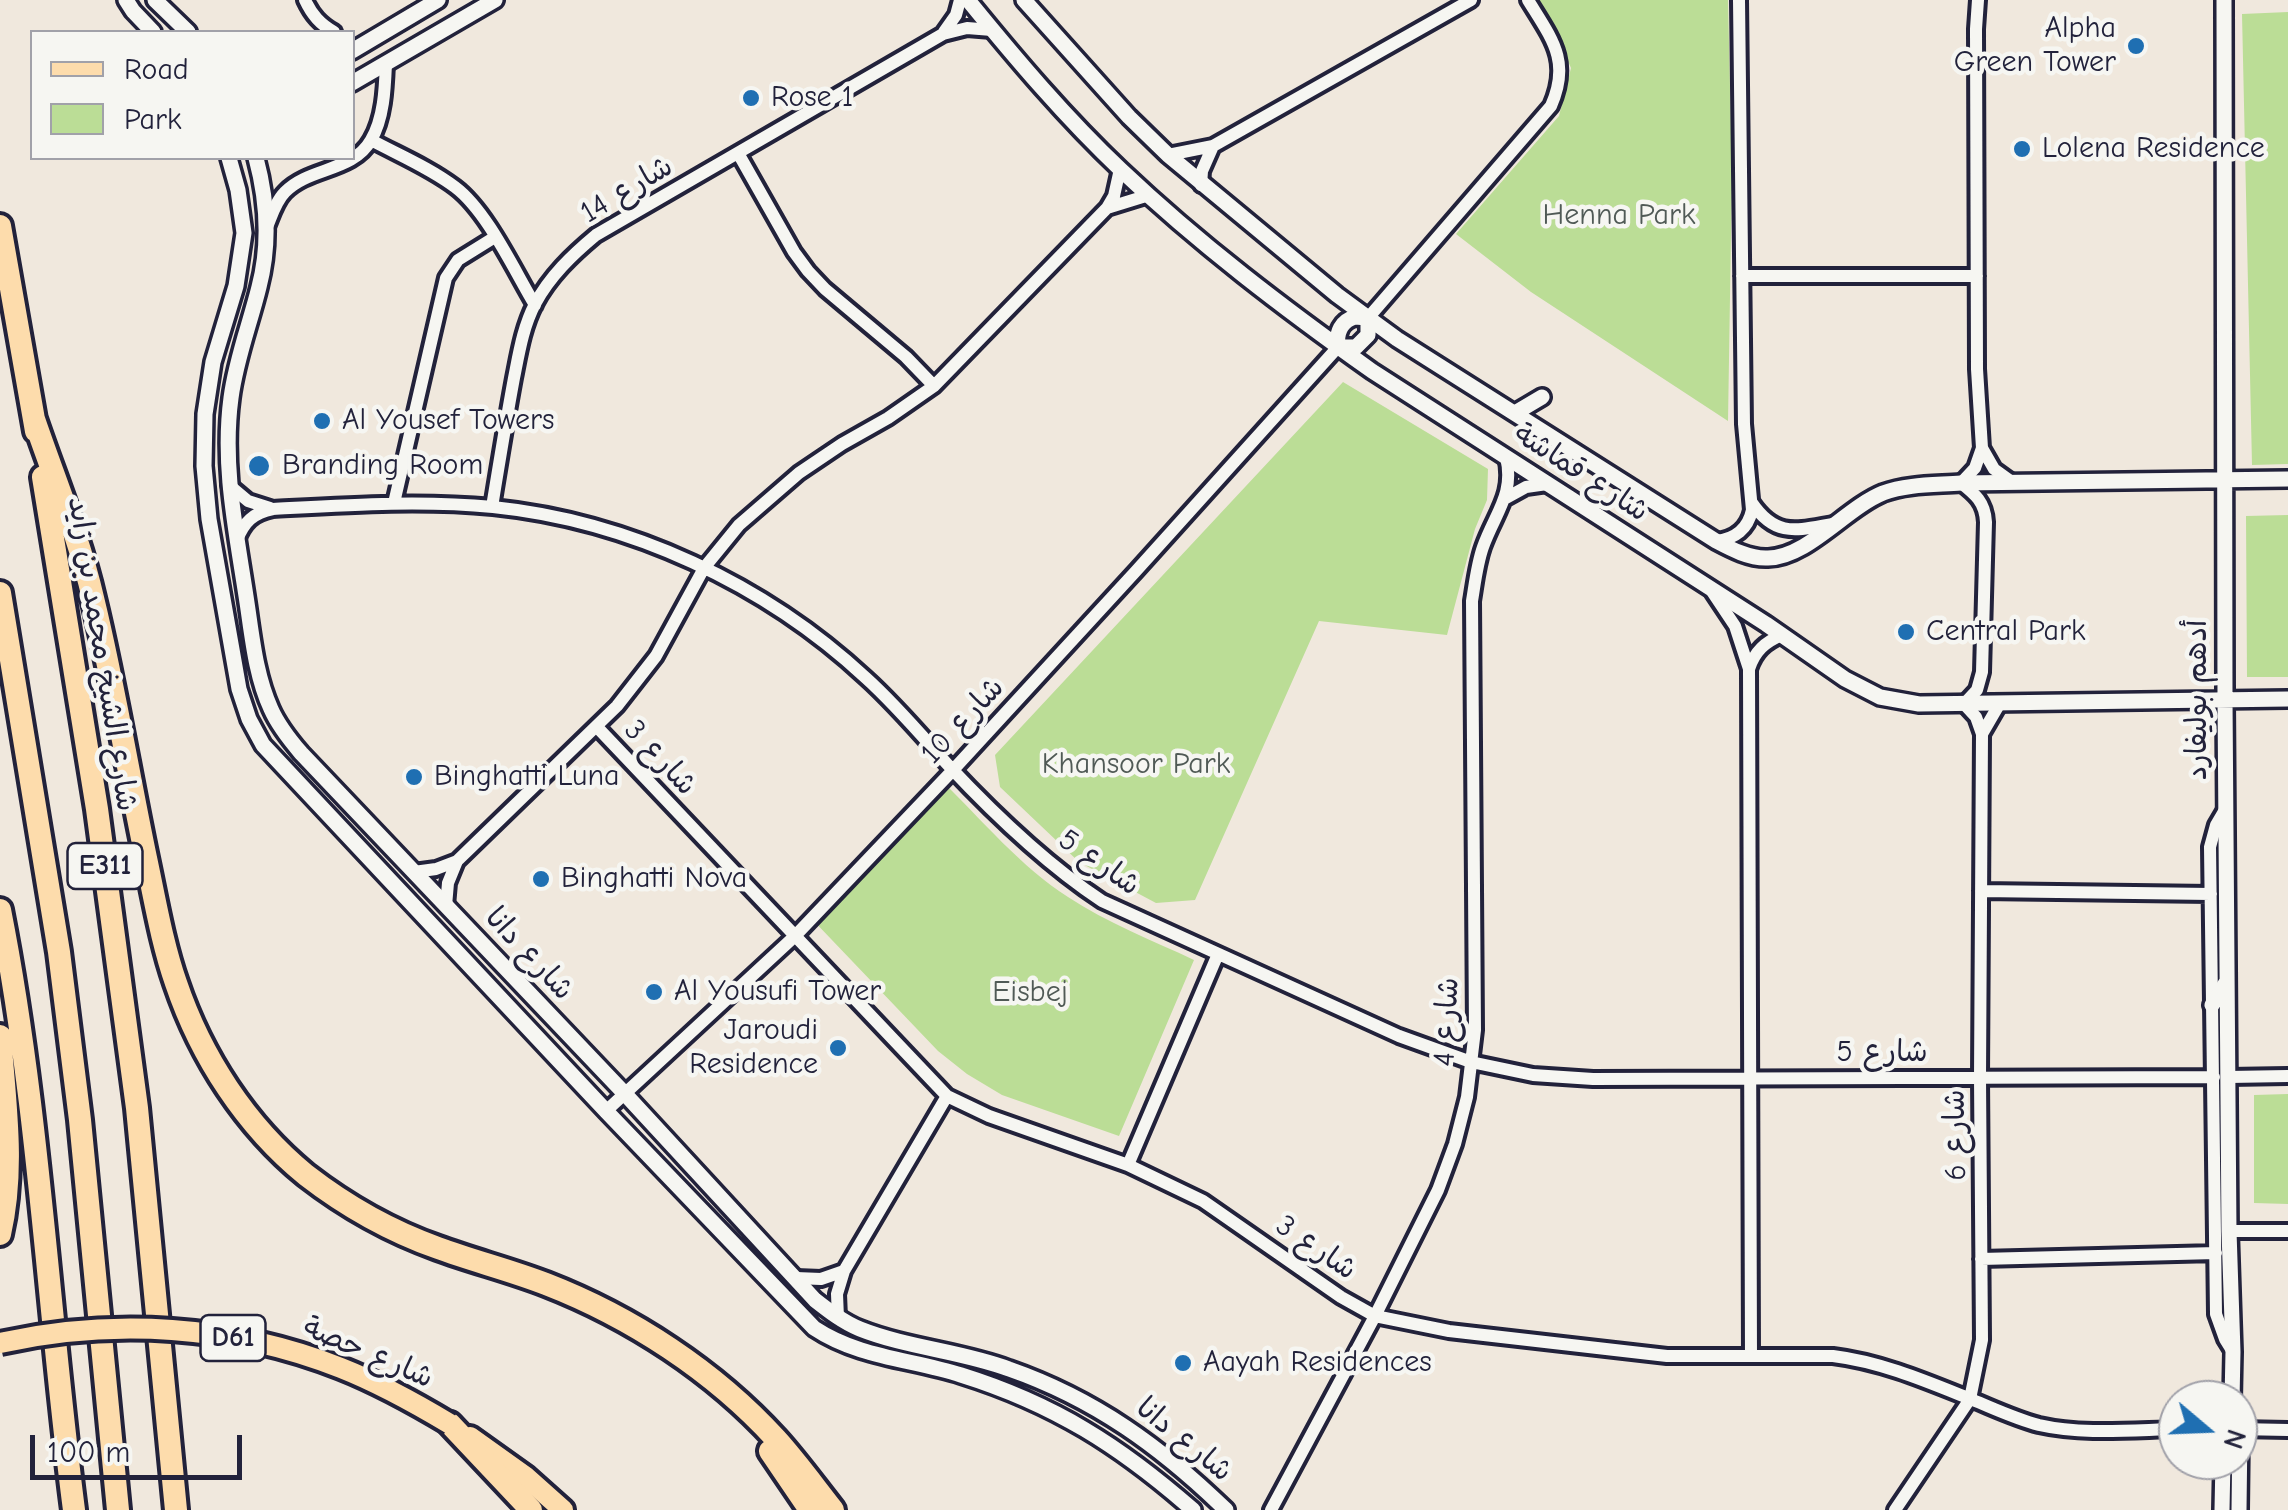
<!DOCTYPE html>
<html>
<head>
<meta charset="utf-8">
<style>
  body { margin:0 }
  #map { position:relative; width:2288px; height:1510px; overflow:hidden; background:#f0e8dd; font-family:"Comic Neue",sans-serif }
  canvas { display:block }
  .legend { position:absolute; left:30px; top:30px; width:325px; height:130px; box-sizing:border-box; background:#f6f6f2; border:2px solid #a1a1a9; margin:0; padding:12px 18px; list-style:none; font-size:30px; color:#22223b }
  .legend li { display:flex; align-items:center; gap:20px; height:50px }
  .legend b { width:50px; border:2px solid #a1a1a9 }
  .north { position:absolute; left:2158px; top:1380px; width:100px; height:100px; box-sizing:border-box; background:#f6f6f2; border:2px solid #a1a1a9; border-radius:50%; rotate:109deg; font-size:28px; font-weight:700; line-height:40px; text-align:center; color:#22223b }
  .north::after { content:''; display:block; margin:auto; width:35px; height:45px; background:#1f6fb2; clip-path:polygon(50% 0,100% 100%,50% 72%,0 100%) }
  .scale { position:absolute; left:30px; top:1435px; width:212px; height:45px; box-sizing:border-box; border:5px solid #22223b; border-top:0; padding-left:12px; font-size:30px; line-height:35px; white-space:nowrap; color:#22223b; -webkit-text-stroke:8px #f6f6f2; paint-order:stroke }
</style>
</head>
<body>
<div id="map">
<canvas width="2288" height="1510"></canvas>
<ul class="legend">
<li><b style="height:12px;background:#fddcac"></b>Road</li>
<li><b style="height:28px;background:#bbdd96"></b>Park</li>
</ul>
<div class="north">N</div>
<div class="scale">100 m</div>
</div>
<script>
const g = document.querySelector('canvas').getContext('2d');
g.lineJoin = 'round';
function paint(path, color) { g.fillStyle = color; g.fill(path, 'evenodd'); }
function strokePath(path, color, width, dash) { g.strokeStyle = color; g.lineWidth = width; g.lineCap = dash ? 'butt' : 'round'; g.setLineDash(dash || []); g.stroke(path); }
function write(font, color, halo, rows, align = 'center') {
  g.font = font + ' "Comic Neue","Playpen Sans Arabic",sans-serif'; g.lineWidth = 9; g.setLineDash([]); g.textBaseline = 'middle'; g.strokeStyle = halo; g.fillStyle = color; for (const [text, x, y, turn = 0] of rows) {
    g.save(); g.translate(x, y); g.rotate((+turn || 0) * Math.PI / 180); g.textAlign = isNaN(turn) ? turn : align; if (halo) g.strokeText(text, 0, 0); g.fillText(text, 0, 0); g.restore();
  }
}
const green = new Path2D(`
  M1534,0H1728L1732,173L1728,421L1531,292L1456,234L1559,116L1571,68L1556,34Z
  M2288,12V464L2252,465L2242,14Z
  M1343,382L1488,469L1487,500L1475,529L1447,635L1319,621L1195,900L1156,903L1079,862L1000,787L995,755Z
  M2288,515V677H2247L2246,516Z
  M942,781C981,819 1022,868 1068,897C1107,923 1152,940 1194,960L1119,1136L1002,1095L967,1074L938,1051L810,917Z
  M2288,1094V1204L2254,1203V1095Z`);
const minor = new Path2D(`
  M305,0C312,15 320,24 334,32
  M944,32L956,15L960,0
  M371,140C399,155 430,168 455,187C487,211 514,270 535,305
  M738,153L794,252L808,271L825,289L906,357L934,386
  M1168,155L1213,146L1471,0
  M1201,185L1202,171L1213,146
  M1107,208L1149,195
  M267,227C272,215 276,201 285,192C309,167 353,172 371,140C384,118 385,88 386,63
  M1742,276H1977
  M1368,318L1551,106C1571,61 1552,39 1528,0
  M1982,448L1994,469L2012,482
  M229,485L248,501L270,508
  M1506,498L1526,487L1547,484
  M394,503L446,278L458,260L495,237
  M1752,503C1776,538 1797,530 1833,524
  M492,507C499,464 506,421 514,378C519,353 523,327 535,304C550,276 572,255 596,235L943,34L967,28L992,30
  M237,540C244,522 253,513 273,509C346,505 419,500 493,507C630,521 765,584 866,678C896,705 922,736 949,766C995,815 1046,864 1102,901L1399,1036L1471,1062L1533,1075L1593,1079L2214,1077
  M1716,541C1735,539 1748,529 1752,510L1744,424L1739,0
  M1713,593L1735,626L1749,669L1751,1356
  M1749,669C1755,651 1765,642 1782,635
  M597,727L947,1096L989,1116L1128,1165L1203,1201L1341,1297L1375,1316L1449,1331L1667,1356H1833C1882,1362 1928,1382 1973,1400C1995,1409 2016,1419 2039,1425C2083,1435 2132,1430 2178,1429
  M1982,734L2000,703
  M2226,808L2216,825L2210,847L2216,1314L2225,1339L2233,1352
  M414,872L436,869L457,861L617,706L656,656L704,568L739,525L799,473L842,444L888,418L934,386L1107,208L1114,196L1120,169
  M1981,891L2211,894
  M446,906L448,883L457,861
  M2229,1077L2288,1076
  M606,1111L795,936L953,770L1136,571L1338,347
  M1128,1165L1218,954
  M2229,1231H2288
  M1981,1259L2216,1253
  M796,1278L821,1279L844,1271
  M838,1318L837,1294L844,1271L947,1096
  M2238,1429L2288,1430
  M1271,1510L1375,1316L1438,1190L1455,1144L1467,1097L1475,1030L1472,601C1475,583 1477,564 1483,547C1495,513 1515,494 1506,457
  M1895,1510L1970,1399L1982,1340L1980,1078L1982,734L1976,717L1964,704L1977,690L1982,672L1986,522C1985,502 1975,494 1961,483L1975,468L1982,448L1977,369L1976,29L1978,0`);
const tertiary = new Path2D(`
  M126,0L133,11L153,32
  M155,0L188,32
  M968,0C1016,59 1066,118 1121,170C1199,244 1285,309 1372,371L1766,624L1845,679L1880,697L1919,704L2288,699
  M1024,0L1129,117L1168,155L1337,295L1397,339L1716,541C1731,549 1750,559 1768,558C1808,557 1846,508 1883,493C1907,484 1935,485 1961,483L2288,479
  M2224,0L2225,700L2229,1231L2233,1352L2232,1400
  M352,51L438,0
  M352,83L495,0
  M229,158L238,190L244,233L236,286L213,362L205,414L204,466L209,519L239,689L249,719L263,745L606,1111L814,1328C859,1358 911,1359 961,1375C1054,1404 1120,1446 1193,1510
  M256,158C267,199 270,245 259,287C250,324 236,359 231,398C222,465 236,530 246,596C252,634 255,674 271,709C278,725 289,739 301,753L626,1095L815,1300C829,1311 843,1322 860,1329C908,1348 961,1351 1009,1369C1095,1399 1161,1447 1226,1510
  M1355,317L1368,318V335L1356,347H1338C1336,332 1341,321 1355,317Z
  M1515,413L1542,397
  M2212,1005L2227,981
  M2222,1510L2223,1460
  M2239,1510L2240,1429`);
const primary = new Path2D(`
  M470,1437L526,1477L563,1510`);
const motorway = new Path2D(`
  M0,226L36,431
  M34,419C54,478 79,537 93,598C114,684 128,772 146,858C155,900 162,943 176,983C201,1057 246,1126 306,1175C346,1206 390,1231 438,1248C473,1261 510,1270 546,1284C631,1317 714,1371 776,1439C796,1461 814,1486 833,1510
  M43,477L97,809L137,1108L176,1510
  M0,593L59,952L80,1120L118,1510
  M0,910C39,1108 48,1310 74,1510
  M0,1036C5,1102 15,1169 0,1234
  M450,1424L531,1510
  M770,1451L810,1510`);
const primaryBridge = new Path2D(`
  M0,1343C112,1318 233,1325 341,1368C379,1383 415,1403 450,1424`);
const markers = [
  [2136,46,10,"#1f6fb2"],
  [751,98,10,"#1f6fb2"],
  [2022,149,10,"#1f6fb2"],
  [322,421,10,"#1f6fb2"],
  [259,466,12,"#1f6fb2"],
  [1906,632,10,"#1f6fb2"],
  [414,777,10,"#1f6fb2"],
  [541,879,10,"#1f6fb2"],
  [654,992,10,"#1f6fb2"],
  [838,1048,10,"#1f6fb2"],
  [1183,1363,10,"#1f6fb2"]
];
const shields = [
  [105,866,75],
  [233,1338,65]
];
const shieldNames = [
  ["E311",105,866],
  ["D61",233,1338]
];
const poiNames = [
  ["Alpha",2116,29,"right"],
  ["Green Tower",2116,63,"right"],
  ["Rose 1",771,98],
  ["Lolena Residence",2042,149],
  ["Al Yousef Towers",342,421],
  ["Branding Room",282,466],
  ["Central Park",1926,632],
  ["Binghatti Luna",434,777],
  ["Binghatti Nova",561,879],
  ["Al Yousufi Tower",674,992],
  ["Jaroudi",818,1031,"right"],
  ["Residence",818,1065,"right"],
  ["Aayah Residences",1203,1363]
];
const streetNames = [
  ["شارع 14",627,190,-31],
  ["شارع قماشة",1581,473,33],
  ["شارع الشيخ محمد بن زايد",102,654,81],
  ["أدهم بوليفارد",2198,700,-90],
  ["شارع 10",963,721,-47],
  ["شارع 3",660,758,47],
  ["شارع 5",1099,863,35],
  ["شارع دانا",529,954,47],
  ["شارع 4",1447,1022,-87],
  ["شارع 5",1882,1053],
  ["شارع 6",1956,1135,-91],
  ["شارع 3",1316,1248,34],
  ["شارع حصة",368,1353,23],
  ["شارع دانا",1184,1440,39]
];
const parkNames = [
  ["Henna Park",1619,216],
  ["Khansoor Park",1136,765],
  ["Eisbej",1030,993]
];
paint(green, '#bbdd96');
strokePath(minor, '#22223b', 20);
strokePath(tertiary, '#22223b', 22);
strokePath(primary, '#22223b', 28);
strokePath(motorway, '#22223b', 30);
strokePath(minor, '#f6f6f2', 12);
strokePath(tertiary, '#f6f6f2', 15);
strokePath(primary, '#fddcac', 20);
strokePath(motorway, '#fddcac', 22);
strokePath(primaryBridge, '#22223b', 28, []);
strokePath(primaryBridge, '#fddcac', 20);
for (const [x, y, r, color] of markers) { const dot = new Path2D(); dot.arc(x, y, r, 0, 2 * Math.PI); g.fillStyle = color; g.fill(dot); strokePath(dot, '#f6f6f2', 4); }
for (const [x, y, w] of shields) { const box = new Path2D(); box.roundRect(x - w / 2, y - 23, w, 46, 8); g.fillStyle = '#f6f6f2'; g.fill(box); strokePath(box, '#22223b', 2.5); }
write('bold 28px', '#22223b', null, shieldNames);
write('30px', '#22223b', '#f6f6f2', poiNames, 'left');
write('30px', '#22223b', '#f6f6f2', streetNames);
write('30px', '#505a56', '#f6f6f2', parkNames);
</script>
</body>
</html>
